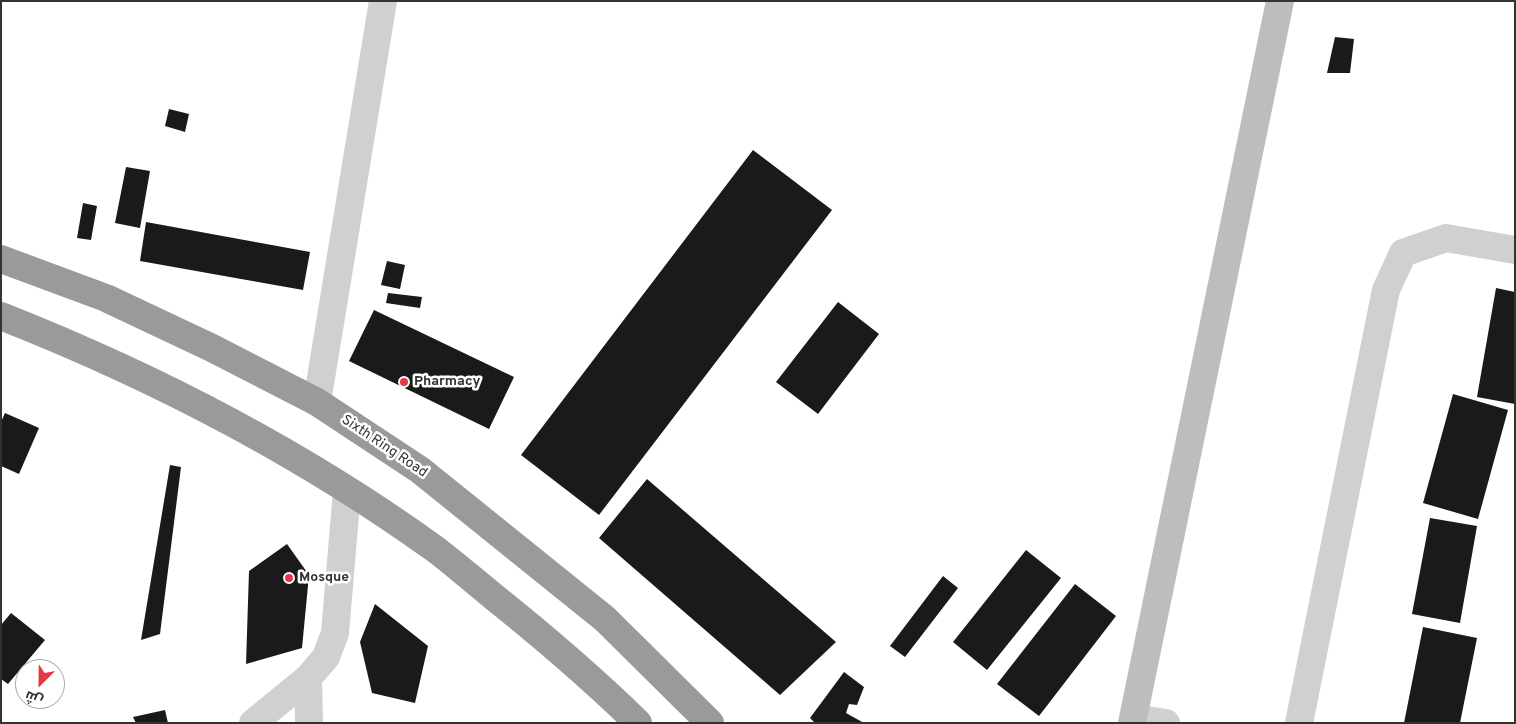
<!DOCTYPE html>
<html>
<head>
<meta charset="utf-8">
<style>
  body { margin:0 }
  #map { position:relative; width:1516px; height:724px; overflow:hidden; background:#fff; font-family:Overpass,Cairo,sans-serif }
  canvas { display:block }
  .frame { position:absolute; inset:0; border:2px solid #333; pointer-events:none }
  .north { position:absolute; left:15px; top:659px; width:50px; height:50px; box-sizing:border-box; background:#fff; border:1px solid #adadad; border-radius:50%; rotate:203deg; font-size:14px; font-weight:700; line-height:20px; text-align:center; color:#333 }
  .north::after { content:''; display:block; margin:auto; width:18px; height:22px; background:#e63946; clip-path:polygon(50% 0,100% 100%,50% 72%,0 100%) }
</style>
</head>
<body>
<div id="map">
<canvas width="1516" height="724"></canvas>
<div class="frame"></div>
<div class="north">ش</div>
</div>
<script>
const g = document.querySelector('canvas').getContext('2d');
g.lineJoin = 'round';
function paint(path, color) { g.fillStyle = color; g.fill(path, 'evenodd'); }
function strokePath(path, color, width, dash) { g.strokeStyle = color; g.lineWidth = width; g.lineCap = dash ? 'butt' : 'round'; g.setLineDash(dash || []); g.stroke(path); }
function write(font, color, halo, rows, align = 'center') {
  g.font = font + ' Overpass,sans-serif'; g.lineWidth = 5; g.setLineDash([]); g.textBaseline = 'middle'; g.strokeStyle = halo; g.fillStyle = color; for (const [text, x, y, turn = 0] of rows) {
    g.save(); g.translate(x, y); g.rotate((+turn || 0) * Math.PI / 180); g.textAlign = isNaN(turn) ? turn : align; if (halo) g.strokeText(text, 0, 0); g.fillText(text, 0, 0); g.restore();
  }
}
const building = new Path2D(`
  M1335,37L1354,39L1350,73H1327Z
  M169,109L189,114L185,132L165,126Z
  M753,150L832,210L599,515L521,455Z
  M126,167L150,171L140,228L115,223Z
  M83,203L97,206L91,240L77,238Z
  M146,222L310,252L303,290L140,261Z
  M387,261L405,265L400,289L381,285Z
  M1496,288L1515,292V404L1477,397Z
  M388,293L422,297L420,308L386,303Z
  M838,302L879,334L818,414L776,382Z
  M374,310L514,377L489,429L349,361Z
  M1453,394L1508,410L1478,519L1423,503Z
  M5,413L39,428L19,474L1,466V422Z
  M170,465L181,467L160,634L141,640Z
  M647,479L836,642L780,695L599,538Z
  M1430,518L1477,526L1460,623L1412,614Z
  M287,544L309,575L302,648L246,664L249,571Z
  M1026,550L1061,578L987,670L953,642Z
  M943,576L958,588L905,657L890,646Z
  M1075,584L1116,616L1039,716L997,684Z
  M375,604L428,646L415,703L372,693L360,642Z
  M11,613L45,640L8,684L1,679V625Z
  M1423,627L1477,638L1460,723H1404Z
  M844,672L864,687L857,705L849,704L846,713L864,723H815L810,718Z
  M165,710L168,723H136L133,717Z`);
const street = new Path2D(`
  M317,402L383,1
  M308,678L309,723
  M1134,718L1166,723
  M253,723L308,678L326,657L335,633L347,491
  M1299,723L1386,290L1403,253L1446,238L1515,250`);
const secondary = new Path2D(`
  M1132,723L1280,1`);
const highway = new Path2D(`
  M1,259L106,298L212,348L317,402L420,470L605,619L710,723
  M1,316C153,376 302,453 435,549C455,564 474,581 494,597C544,637 592,678 638,723`);
const markers = [
  [404,382,5,"#e63946"],
  [289,578,5,"#e63946"]
];
const poiNames = [
  ["Pharmacy",414,382],
  ["Mosque",299,578]
];
const streetNames = [
  ["Sixth Ring Road",384,447,34]
];
paint(building, '#1a1a1a');
strokePath(street, '#d0d0d0', 28);
strokePath(secondary, '#bdbdbd', 28);
strokePath(highway, '#9a9a9a', 28);
for (const [x, y, r, color] of markers) { const dot = new Path2D(); dot.arc(x, y, r, 0, 2 * Math.PI); g.fillStyle = color; g.fill(dot); strokePath(dot, '#fff', 2); }
write('bold 14px', '#333', '#fff', poiNames, 'left');
write('14px', '#333', '#fff', streetNames);
</script>
</body>
</html>
